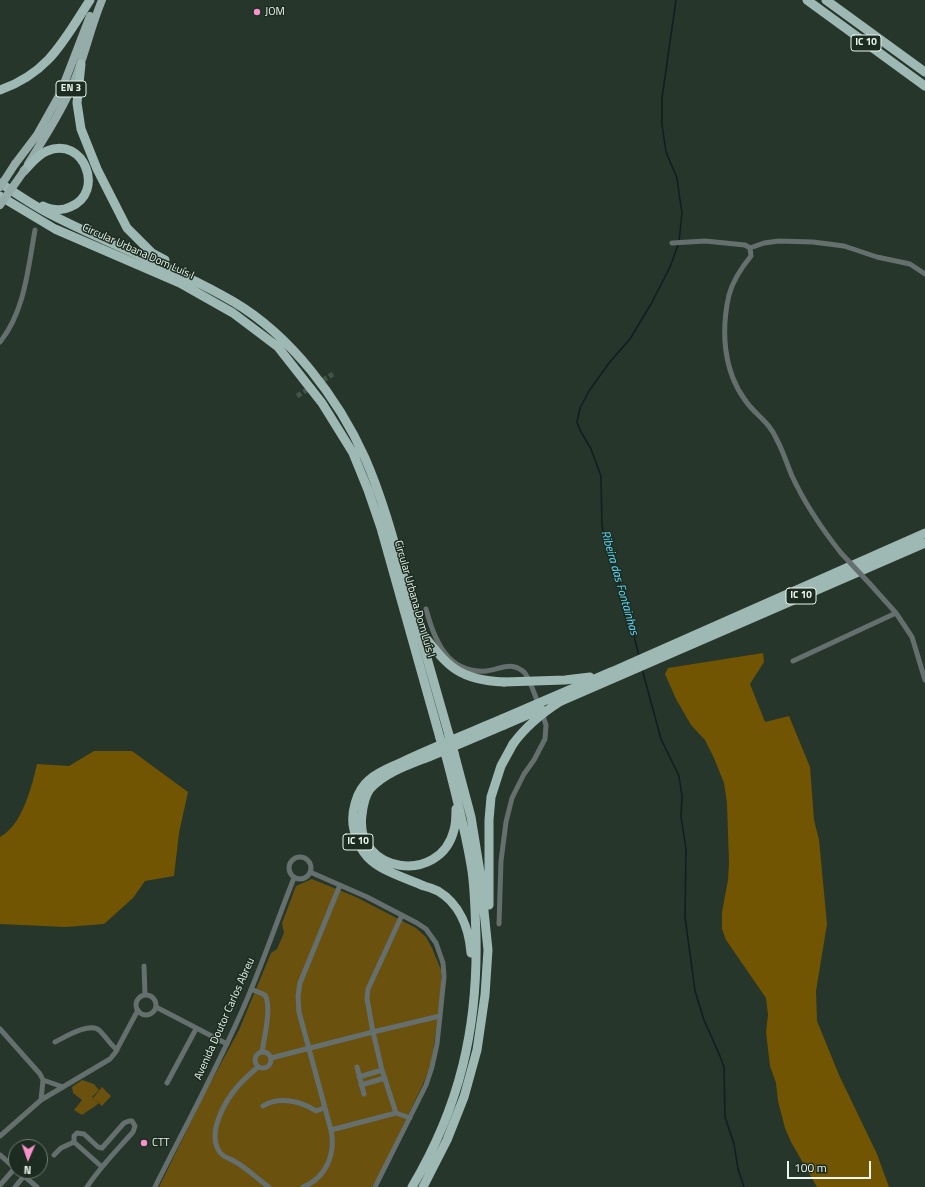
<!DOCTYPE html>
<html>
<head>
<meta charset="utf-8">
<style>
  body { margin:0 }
  #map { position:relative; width:925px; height:1187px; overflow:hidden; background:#26362a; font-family:"Titillium Web",sans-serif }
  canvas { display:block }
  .north { position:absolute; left:8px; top:1139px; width:40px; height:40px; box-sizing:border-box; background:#1c2c21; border:1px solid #6e7c73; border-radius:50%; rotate:182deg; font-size:11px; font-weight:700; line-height:16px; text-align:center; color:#eaf5ed }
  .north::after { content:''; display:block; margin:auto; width:14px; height:18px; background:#f890cb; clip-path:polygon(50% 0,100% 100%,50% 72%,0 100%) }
  .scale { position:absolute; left:787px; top:1161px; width:84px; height:18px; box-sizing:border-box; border:2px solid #eaf5ed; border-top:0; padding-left:5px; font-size:12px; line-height:14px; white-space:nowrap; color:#eaf5ed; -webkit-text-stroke:3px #1c2c21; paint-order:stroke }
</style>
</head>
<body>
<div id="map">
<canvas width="925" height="1187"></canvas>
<div class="north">N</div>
<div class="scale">100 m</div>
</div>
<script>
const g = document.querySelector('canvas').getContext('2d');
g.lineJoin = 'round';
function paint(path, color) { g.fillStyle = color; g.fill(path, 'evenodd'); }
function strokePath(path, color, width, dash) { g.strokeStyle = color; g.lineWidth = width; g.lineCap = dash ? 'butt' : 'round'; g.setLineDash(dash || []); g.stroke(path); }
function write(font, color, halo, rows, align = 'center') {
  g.font = font + ' "Titillium Web",sans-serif'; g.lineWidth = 3; g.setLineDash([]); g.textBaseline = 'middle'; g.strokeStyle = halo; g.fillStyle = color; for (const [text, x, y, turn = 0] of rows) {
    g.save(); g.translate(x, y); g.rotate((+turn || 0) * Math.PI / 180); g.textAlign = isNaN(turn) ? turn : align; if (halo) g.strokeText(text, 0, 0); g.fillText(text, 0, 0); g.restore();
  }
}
const green = new Path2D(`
  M312,879L356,897L416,928L426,937L432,948L441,970V996L431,1064L423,1084L378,1178L372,1187H159L205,1093L239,1030L271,953L277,949L284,933L282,923L296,886Z
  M82,1080L94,1084L99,1090L92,1097L99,1103C94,1108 88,1110 82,1115L74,1110L82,1100L73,1093L72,1087Z
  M102,1087L111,1096L102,1106L93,1098Z`);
const forest = new Path2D(`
  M763,653L764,662L750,684L765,722L789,716L810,767L814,820L819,840L827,924L816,991L817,1021L839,1075L877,1154L889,1187H817L791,1142L785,1128L778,1101L776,1083L770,1066L766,1032L768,1015L766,998L726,940L722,929V912L728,880L729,863L727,803L724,783L714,758L705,740L691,725L676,699L665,674L668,668Z
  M94,751H132L188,792L179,833L174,876L145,881L133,898L104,924L65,927L0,924V837C22,826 32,786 37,764L69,766Z`);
const stream = new Path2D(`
  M676,0L662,98V125L666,152L677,178L679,193L682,213L679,241
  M639,656L624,595L616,576L608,552L602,526L601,476L591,449L580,430L577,422L580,408L589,391L609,363L630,339L651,304L670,267L678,245
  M642,669L661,739L679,776L682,796L681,817L686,849L685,917L695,991L704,1020L720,1056L724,1067L725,1117L734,1144L738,1169L744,1187`);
const minorTunnel = new Path2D(`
  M297,396L333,374`);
const minor = new Path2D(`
  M672,243L705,241L745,245L750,248L751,256C742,267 733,280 729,295C721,330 723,370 745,400C755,415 769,421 777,440C783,451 787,464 792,476C805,504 822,529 841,553
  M750,248L764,243L779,241L813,242L844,246L877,257L910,264L925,274
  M0,342C25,311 28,268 35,230
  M870,584L896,613L912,637L925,680
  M426,609C434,639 447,674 486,671C500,670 510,660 524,672C529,677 536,698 539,706
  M793,661L896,613
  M289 868a11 11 0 1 1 22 0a11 11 0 1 1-22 0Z
  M310,872L367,897L417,923L426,929L436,943L443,963L444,977L440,1016L437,1044L432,1067L426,1085L375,1187
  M402,915L368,989L367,999L373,1032L440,1016
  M499,924L501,861L506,822L512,798L524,774L534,760L545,739L546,725L542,713
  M144,966L145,995
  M251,989L265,995C272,1007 264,1038 262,1052
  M136 1005a10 10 0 1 1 20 0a10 10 0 1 1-20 0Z
  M156,1007L227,1044
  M0,1029L40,1074L43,1080L41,1100
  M55,1042C65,1037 91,1021 100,1031C106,1037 110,1044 117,1050
  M255 1060a8 8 0 1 1 16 0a8 8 0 1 1-16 0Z
  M271,1058L373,1032L382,1070L396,1113L331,1130
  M258,1067C251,1073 244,1079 238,1086C225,1101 207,1132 219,1151C222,1157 229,1158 234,1161C247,1168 257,1179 269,1187
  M357,1067L364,1094
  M359,1077L382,1070
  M43,1080L63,1087
  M167,1083L196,1029
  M361,1085L385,1078
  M263,1106C279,1096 301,1101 316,1111L324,1108
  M396,1113L410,1118
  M0,1136L41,1100L110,1059L115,1053L138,1010
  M0,1155L16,1169
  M54,1155L61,1148L74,1142
  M18,1171L37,1187
  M0,1185L15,1168
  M15,1187L24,1176
  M87,1187C100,1167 117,1150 133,1132L135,1126L132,1121H129L124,1123L102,1148L98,1147L84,1134L77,1133L74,1136V1142L102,1167
  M155,1187C184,1129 215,1072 241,1013C261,969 276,923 294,878
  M303,1187C326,1178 336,1154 331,1130L299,1012L298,996L300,983L340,885`);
const primary = new Path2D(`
  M15,164L37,135L60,94L90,16
  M28,164C42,141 57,119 68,95C83,65 89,31 102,0`);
const trunk = new Path2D(`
  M807,0L925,86
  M826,0L925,72
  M81,64L77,103L81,129L97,169L127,228L152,253L165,260
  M0,90C49,73 64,40 90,0
  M24,171C31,164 37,155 47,151C84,135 106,193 70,207C62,211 52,210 43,206
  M0,183C17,194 34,206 52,215C112,246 176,268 234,302C291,336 338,398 365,458C383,499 395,545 407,588C421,637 435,686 449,735
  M0,196L55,229L180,283L233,313L278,347L322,403L353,453L368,490L381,528L440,738
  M422,633C448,667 459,680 504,682
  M611,672L925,533
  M561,701L925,543
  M456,809C456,816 456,823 454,830C440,886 354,873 362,815C363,806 365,796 370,789C385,772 411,764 431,756C455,746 480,735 504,725
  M489,905V820L491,797L501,766L513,744
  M471,953C469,929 460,904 438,891C434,889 428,887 424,886C410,880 395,875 382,868C365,859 359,847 354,830C350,814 356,791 369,780C379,771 392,767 404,761C436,746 469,733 502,719
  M412,1187C460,1106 478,1028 476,935C475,914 475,892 472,871C466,832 456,794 446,756
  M423,1187L447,1140L464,1097L477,1050L485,995L488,950L480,872L471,817L454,753`);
const minorBridge = new Path2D(`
  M841,553L870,584`);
const primaryBridge = new Path2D(`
  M0,187L15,164
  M0,205L24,171`);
const trunkBridge = new Path2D(`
  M504,682L565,680L590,677
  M502,719L611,672
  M504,725L541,709
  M449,735L454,753
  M440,738L446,756
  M513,744C526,726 542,713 561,701`);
const markers = [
  [257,12,4,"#f890cb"],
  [144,1143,4,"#f890cb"]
];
const shields = [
  [866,43,30],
  [71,89,30],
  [801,596,30],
  [358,842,30]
];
const shieldNames = [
  ["IC 10",866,43],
  ["EN 3",71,89],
  ["IC 10",801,596],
  ["IC 10",358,842]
];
const poiNames = [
  ["JOM",265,12],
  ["CTT",152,1143]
];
const streetNames = [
  ["Circular Urbana Dom Luís I",138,252,24],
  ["Circular Urbana Dom Luís I",414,599,74],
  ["Avenida Doutor Carlos Abreu",225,1019,-66]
];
const waterNames = [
  ["Ribeira das Fontainhas",619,583,74]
];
paint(green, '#6a510e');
paint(forest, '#715502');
strokePath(stream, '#0e1e23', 1.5);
strokePath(minorTunnel, '#435347', 5, [5, 2.5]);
strokePath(minor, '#646f6e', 5);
strokePath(primary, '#95aca9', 8);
strokePath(trunk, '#9eb8b4', 9);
strokePath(minorBridge, '#646f6e', 5);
strokePath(primaryBridge, '#95aca9', 8);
strokePath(trunkBridge, '#9eb8b4', 9);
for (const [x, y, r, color] of markers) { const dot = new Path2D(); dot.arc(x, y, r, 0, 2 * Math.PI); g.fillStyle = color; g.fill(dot); strokePath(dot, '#1c2c21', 1.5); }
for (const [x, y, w] of shields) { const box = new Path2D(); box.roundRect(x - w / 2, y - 8, w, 16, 3); g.fillStyle = '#1c2c21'; g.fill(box); strokePath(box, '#eaf5ed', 1); }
write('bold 10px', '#eaf5ed', null, shieldNames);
write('11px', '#eaf5ed', '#1c2c21', poiNames, 'left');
write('11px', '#eaf5ed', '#1c2c21', streetNames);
write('italic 12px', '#60dbfe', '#1c2c21', waterNames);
</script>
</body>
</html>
